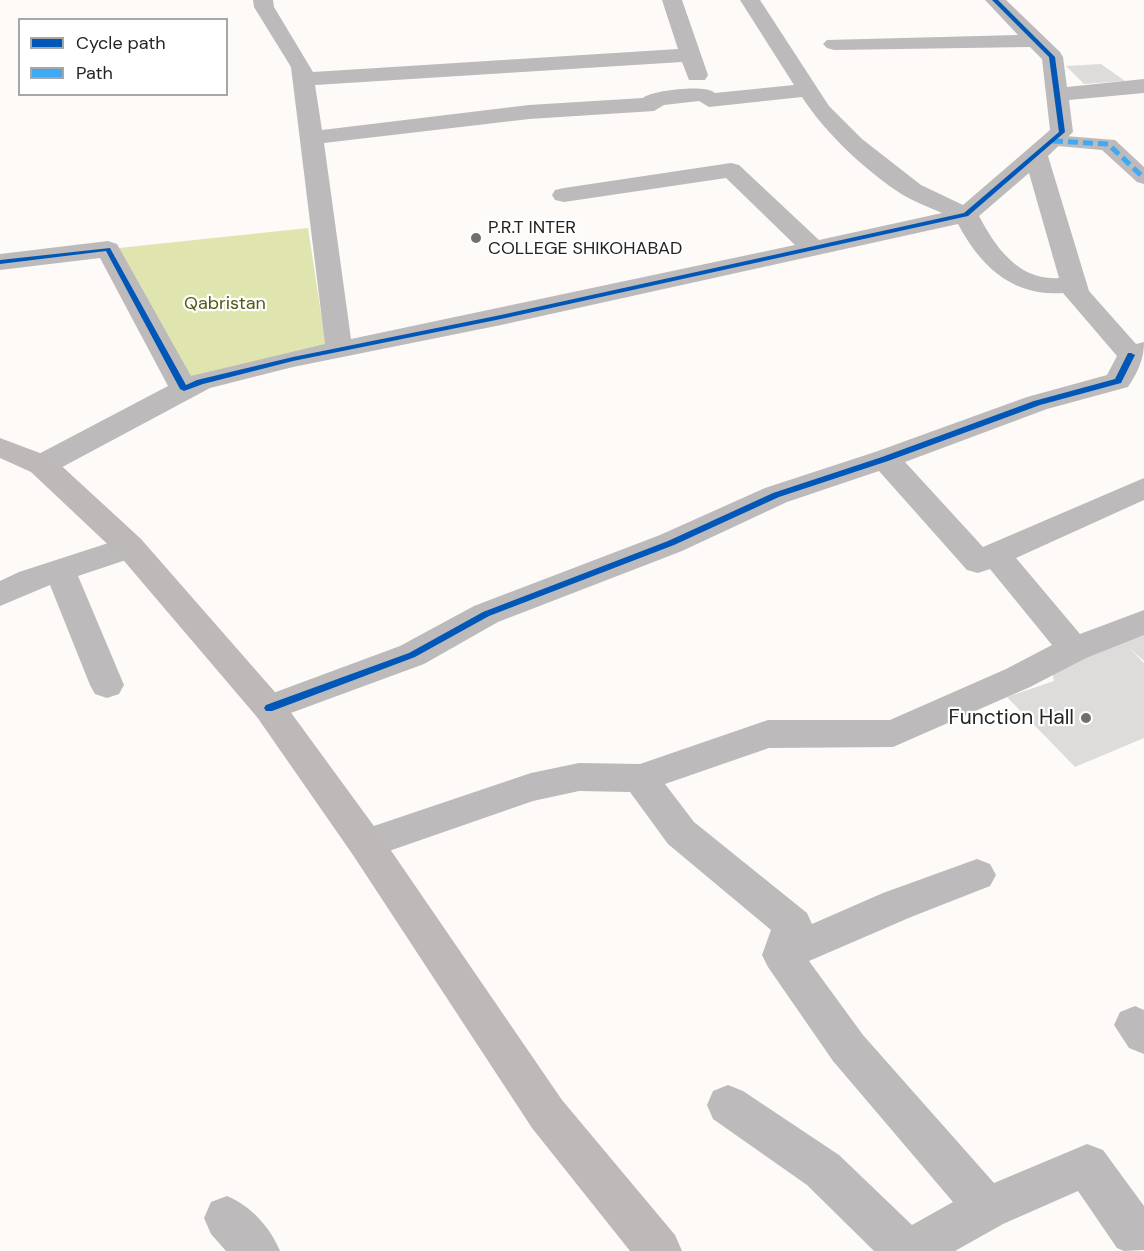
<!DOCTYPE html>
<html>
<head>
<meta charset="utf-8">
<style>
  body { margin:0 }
  #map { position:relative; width:1144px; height:1251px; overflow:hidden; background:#fdfaf8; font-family:"DM Sans",sans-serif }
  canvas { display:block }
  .legend { position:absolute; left:18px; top:18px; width:210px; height:78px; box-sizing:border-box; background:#fff; border:2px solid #a8a7a7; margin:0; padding:8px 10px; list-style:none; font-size:18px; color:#252423 }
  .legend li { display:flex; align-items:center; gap:12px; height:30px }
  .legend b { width:30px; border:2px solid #a8a7a7 }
</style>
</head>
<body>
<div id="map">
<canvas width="1144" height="1251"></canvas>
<ul class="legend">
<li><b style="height:8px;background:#0057b8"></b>Cycle path</li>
<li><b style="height:8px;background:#3fa9f5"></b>Path</li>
</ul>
</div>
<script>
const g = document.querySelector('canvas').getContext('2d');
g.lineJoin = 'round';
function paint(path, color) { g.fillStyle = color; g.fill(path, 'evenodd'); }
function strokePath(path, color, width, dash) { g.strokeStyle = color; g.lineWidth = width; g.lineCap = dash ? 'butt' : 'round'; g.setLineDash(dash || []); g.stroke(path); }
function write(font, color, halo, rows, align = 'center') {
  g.font = font + ' "DM Sans",sans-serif'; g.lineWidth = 4.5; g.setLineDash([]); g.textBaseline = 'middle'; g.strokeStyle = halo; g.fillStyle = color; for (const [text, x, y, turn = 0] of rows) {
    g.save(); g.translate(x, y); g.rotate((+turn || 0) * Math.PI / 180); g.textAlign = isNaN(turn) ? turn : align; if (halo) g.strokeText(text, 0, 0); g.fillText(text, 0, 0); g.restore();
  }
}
const green = new Path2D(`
  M308,228L326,346L192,382L119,248Z`);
const building = new Path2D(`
  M1101,64L1125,81L1084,84L1066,66Z
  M1144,628V661L1129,648L1144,663V738L1075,767L1007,697L1054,681L1048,655Z`);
const pedestrian = new Path2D(`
  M1053,135L1115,140L1144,167V184L1137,182L1102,150L1046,145L1043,141L1046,137Z`);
const minor = new Path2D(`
  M253,0H273L274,7L313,72L678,49L662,0H682L708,75L705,80H689L682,62L315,85L322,130L529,105L643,98C652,90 707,84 715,93L794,85L740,0H760L829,106L862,139L921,185L963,205L1050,130L1042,59L1030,47L834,50L827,48L823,44L827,40L1018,35L985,0H1006L1060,52L1063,57L1067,87L1144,79V93L1069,100L1073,132L1048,156L1089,291L1136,344L1144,342C1144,359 1138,372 1128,387L1047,409L905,462L983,547L1144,478V500L1016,558L1080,634L1144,610V635L1086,658L1030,687L893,747L769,748L665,784L694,822L807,913L812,924L883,893L977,859L990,864L996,875L990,886L911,917L809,961L863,1035L994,1183L1087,1144L1103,1150L1144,1206V1250L1124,1251L1117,1248L1078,1191L1003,1224L955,1251H874L807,1185L713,1119L707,1105L713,1091L728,1085L743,1091L839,1155L912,1225L953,1202L833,1061L768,967L762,955L771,930L668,844L630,792L579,791L533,801L366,859L353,855L347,844L353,833L531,773L579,763L640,764L768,720H890L1006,669L1052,645L990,569L978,573L967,570L879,471L787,502L682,551L498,622L424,664L269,721L257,717L252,708L257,699L400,646L474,606L660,535L765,488L875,452L1027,397L1107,375L1117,356L1063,293C1013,297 980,266 958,224L501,325L293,367L210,388L53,472L42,475L31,472L27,465L31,458L168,386L100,258L0,270V254L108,241L117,244L191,376L325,344L291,67L254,7ZM802,97C825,133 867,172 903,195C915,202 929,207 942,213L819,240L739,165L731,163L564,188L555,190L552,195L555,200L564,202L726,178L795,245L351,339L324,143L529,119L654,111L664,105L699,101L709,107ZM1029,173L1059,278C1019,281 996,248 979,216Z
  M130,536L141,539L146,547L141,555L78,576L124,685L119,694L107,698L95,694L90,685L50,585L0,606V581L19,572Z
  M1135,1006L1144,1010V1054L1129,1048L1114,1025L1120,1012Z
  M227,1196C251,1206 270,1227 280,1251H226L211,1234L204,1218L211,1202Z`);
const secondary = new Path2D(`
  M0,438L53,458L141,539L281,699L379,833L562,1100L675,1235L682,1251H630L532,1128L353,855L257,717L119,555L31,472L0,458Z`);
const quiet = new Path2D(`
  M1053,141L1108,144L1144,178`);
const cycleway = new Path2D(`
  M992,0H998L1055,57L1065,132L968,216L501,319L293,361L203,384L184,391L180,389L106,251L0,264V260L110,248L186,385L197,380L293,357L501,315L964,213L1059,132L1049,57Z
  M1128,353H1131L1135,355L1121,383L1040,405L888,461L779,497L674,545L489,616L415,657L272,711H266L264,708L266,705L409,653L483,612L668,541L773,493L882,457L1034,401L1115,379Z`);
const markers = [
  [476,238,6,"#716f6e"],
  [1086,718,6,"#716f6e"]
];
const farPoinames = [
  ["P.R.T INTER",488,228],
  ["COLLEGE SHIKOHABAD",488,249]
];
const farParknames = [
  ["Qabristan",225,304]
];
const poiNames = [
  ["Function Hall",1074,718]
];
paint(green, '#e0e5af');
paint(building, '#dedcdb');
paint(pedestrian, '#bcbaba');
paint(minor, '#bcbaba');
paint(secondary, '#bcb9b8');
strokePath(quiet, '#3fa9f5', 5, [10, 5]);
paint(cycleway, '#0057b8');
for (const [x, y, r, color] of markers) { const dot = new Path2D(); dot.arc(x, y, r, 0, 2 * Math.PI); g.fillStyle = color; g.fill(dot); strokePath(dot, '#fff', 2); }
write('18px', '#252423', '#fff', farPoinames, 'left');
write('18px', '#525810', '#fff', farParknames);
write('21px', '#252423', '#fff', poiNames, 'right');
</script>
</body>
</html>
